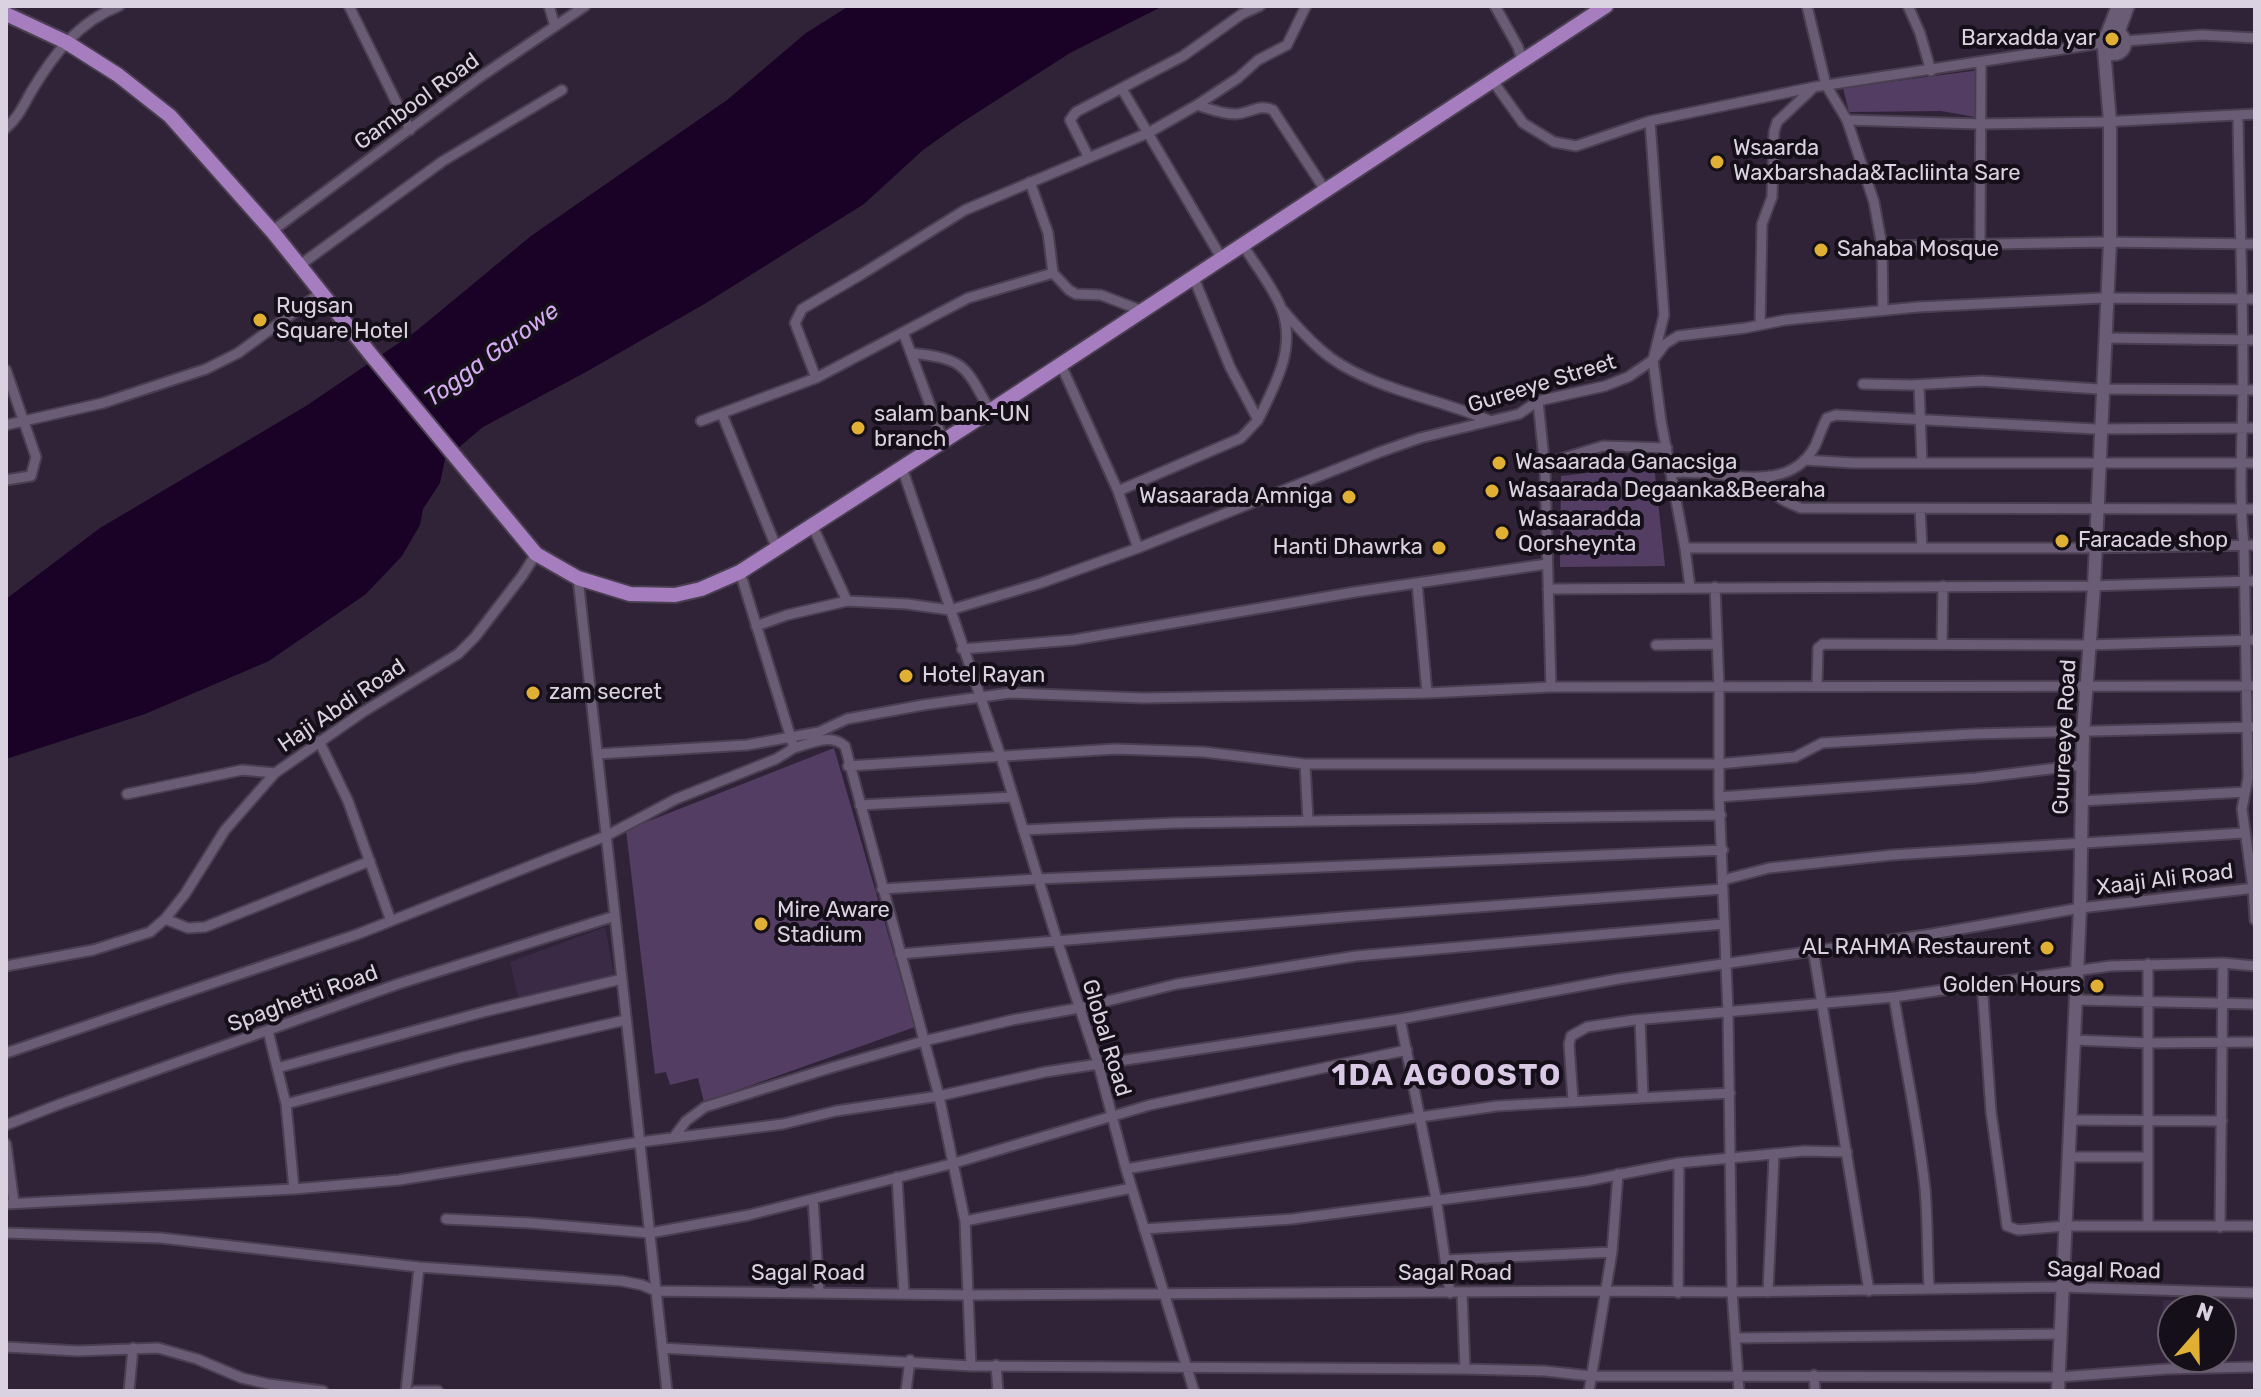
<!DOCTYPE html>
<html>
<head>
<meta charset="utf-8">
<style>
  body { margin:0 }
  #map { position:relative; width:2261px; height:1397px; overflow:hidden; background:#302338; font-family:Rubik,sans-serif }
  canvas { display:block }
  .frame { position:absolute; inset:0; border:8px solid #dad2e0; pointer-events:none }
  .north { position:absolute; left:2157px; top:1293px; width:80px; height:80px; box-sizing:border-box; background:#150f19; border:2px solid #645d69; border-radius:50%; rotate:20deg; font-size:22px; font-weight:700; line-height:32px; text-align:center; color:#dad2e0 }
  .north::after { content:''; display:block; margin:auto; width:28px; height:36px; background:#dfb034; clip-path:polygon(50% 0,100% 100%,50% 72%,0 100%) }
</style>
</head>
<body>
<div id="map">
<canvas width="2261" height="1397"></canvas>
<div class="frame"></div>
<div class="north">N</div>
</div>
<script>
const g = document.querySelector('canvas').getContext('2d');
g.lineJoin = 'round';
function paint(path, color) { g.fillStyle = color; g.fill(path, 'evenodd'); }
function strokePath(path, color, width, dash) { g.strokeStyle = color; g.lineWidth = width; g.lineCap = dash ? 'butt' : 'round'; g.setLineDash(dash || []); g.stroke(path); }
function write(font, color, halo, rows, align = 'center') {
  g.font = font + ' Rubik,sans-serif'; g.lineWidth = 8; g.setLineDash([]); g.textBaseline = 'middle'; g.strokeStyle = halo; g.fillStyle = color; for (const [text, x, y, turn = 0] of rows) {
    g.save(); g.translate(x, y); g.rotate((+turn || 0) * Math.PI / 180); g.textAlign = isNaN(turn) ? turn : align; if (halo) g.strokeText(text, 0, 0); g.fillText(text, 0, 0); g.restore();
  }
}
const built = new Path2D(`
  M605,927L615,978L519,1001L510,962Z
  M2163,1300L2208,1303V1309H2173V1338L2162,1339Z`);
const green = new Path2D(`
  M1980,70L1975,117L1941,111L1849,112L1843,88Z
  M1654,465L1665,566L1560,567L1561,476Z
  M834,748L915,1027L704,1102L698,1078L670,1085L666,1072L655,1074L626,830Z`);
const water = new Path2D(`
  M849,6H1163L1070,53L961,123L923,150L864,204L706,303L586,372L483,427L445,459L440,483L423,509L420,525L402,556L366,594L269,661L145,714L6,759V599L100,528L306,406L415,332L531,236L727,100L806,33Z`);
const street = new Path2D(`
  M349,6L410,130
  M549,6L555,26
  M1495,6L1518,47L1522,60
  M1807,6L1826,85L1847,120L1874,202L1882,246L1883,310
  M1908,6L1920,33L1931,71
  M2125,41L2202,35L2255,38
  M1492,80L1523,123L1554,142L1576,146L1650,121L1814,87L2102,43
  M1122,89L1222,259
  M1197,105C1210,109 1222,114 1235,114C1249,114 1260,103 1273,110L1325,190
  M2238,115C2239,203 2243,291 2243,379C2243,435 2238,490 2244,545L2248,778L2242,809L2253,888L2255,920
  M1847,120L1980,124L2101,122L2255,114
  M1650,121L1664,315L1653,360L1661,421L1685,548L1690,587
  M6,128C18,118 23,106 31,92C53,55 78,22 119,6
  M1089,158L1070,120L1076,112L1183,56L1242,14L1260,6
  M1030,182L1048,233L1053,273L1069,290L1076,294L1101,295L1143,311
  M272,231L480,77L585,6
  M1980,244L1981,63
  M1243,245C1255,265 1274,288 1282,310C1296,349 1275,385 1258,420
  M1882,246L2104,242L2255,244
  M300,265L443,161L562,90
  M1282,309C1297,327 1312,344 1331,358C1374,389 1439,399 1488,420
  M1760,325L1762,224L1772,197L1774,132L1777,122L1811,90
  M903,332L943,440
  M2106,338L2255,340
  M911,353C965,359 965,365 990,411
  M1061,365L1118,491L1138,548
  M6,370L36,457L31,476L6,480
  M816,378L795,323L802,309L862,274L965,210L1148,133L1197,105L1238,78L1258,60L1287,45L1306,6
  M1863,384L1911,385L1982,381L2098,389L2255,390
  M1919,385L1922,463
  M1538,401L1545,469L1551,687
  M722,414L777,549
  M701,421L816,378L968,298L1053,273
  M6,425L103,403L206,369L238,353L322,292
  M1804,460L1854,463H2255
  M1544,464L1603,446L1667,448
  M902,468L1001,757L1057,940L1098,1063L1126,1169L1194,1391
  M1671,473C1717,467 1787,499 1815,446C1819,437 1822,427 1827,418L1836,415L2095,429L2255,428
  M1769,476C1771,497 1783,501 1801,508L2255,509
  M1118,491L1241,438L1258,420L1230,367L1193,276
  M1920,509L1922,548
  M813,527L847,601
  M1685,548H2090L2255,545
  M740,572L794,748C812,743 829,733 845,746L939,1096L965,1221L971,1366
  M578,578L667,1391
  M1417,583L1427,693
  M1715,587L1719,687V797L1728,1012L1732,1292L1739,1391
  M1548,589L2089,586L2255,581
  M756,626L787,615L847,601L907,604L950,610L1041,583L1138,548L1380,452L1420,438L1519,414L1538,401L1605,386L1628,377L1653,360L1665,344L1678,336L1745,328L1785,320L1918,307L2101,298L2255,299
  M1942,643L1943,586
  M1656,645L1717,644
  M962,649L1073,640L1355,592L1547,564
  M1817,686L1818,648L1823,644L2089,645L2255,640
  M319,741L348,801L391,921
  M597,754L747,745L819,732L847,719L923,705L1010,693L1143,698L1427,693L1551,687L2255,686
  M1305,764L1308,820
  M848,766L1115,749L1204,752L1305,764H1718L1795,757L1822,743L1973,734L2255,727
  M127,794L242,770L275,773
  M1719,797L1976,778L2082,765
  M2080,801L2245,792
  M860,805L1013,797
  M1023,830L1174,823L1721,815
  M1723,880L1769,868L1892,855L2244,833
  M882,889L1038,879L1723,850
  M165,919L188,928L205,927L370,861
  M1813,949L1869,1291
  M900,954L1355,916L1723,889
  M6,966L93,950L150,932L165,919L185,894L225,830L275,773L363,712L458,654L475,637L522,576L536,554
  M1982,982L1991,1112L2007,1226L2018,1230L2065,1226H2255
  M1894,997C1904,1061 1918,1123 1925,1188C1928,1221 1927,1254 1929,1287
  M2076,1000L2255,1004
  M1400,1019L1436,1198L1450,1293
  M1640,1020L1643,1097
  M268,1031L286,1104L294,1189
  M2074,1040L2148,1043L2255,1042
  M6,1053L358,934L606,836L676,799L776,759L794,748
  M277,1068L487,1011L622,979
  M1573,1100L1569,1044L1571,1036L1587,1027L1634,1020L1894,997L2110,966L2223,963L2255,966
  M286,1104L459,1058L626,1020
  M2070,1120L2222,1121
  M6,1125L60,1104L398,984L615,916
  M674,1137L686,1121L705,1107L830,1068L924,1041L1012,1020L1079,1008L1177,984L1356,956L1723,924
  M6,1144L14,1203
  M2069,1157H2147
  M1126,1169L1420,1117L1497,1106L1730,1093
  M897,1177L904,1293
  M813,1199L819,1292
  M6,1204L294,1189L399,1180L640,1142L783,1124L836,1111L939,1096L1045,1072L1400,1019L1618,979L1932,934L2080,908L2255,888
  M446,1219L530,1223L650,1233L749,1215L951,1164L1150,1105L1407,1050
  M965,1221L1132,1188
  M2148,1226V964
  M2220,1227L2223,963
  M1144,1229L1292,1219L1586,1181L1679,1163L1804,1151L1847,1152
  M6,1233L161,1238L419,1267L622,1281L642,1285L656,1291L968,1295L1605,1291L1732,1292L2059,1287L2255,1293
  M1446,1260L1612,1252
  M1768,1292L1774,1155
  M1462,1293L1465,1369
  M1678,1293L1679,1163
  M1736,1338L2061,1334
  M6,1347L78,1351L158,1348L197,1359L242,1378L268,1384L323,1391
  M662,1348L971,1366L1465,1369L1545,1371L1591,1376L2059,1377L2167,1369L2255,1367
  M996,1365L998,1391
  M1814,1375L1815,1391
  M129,1391L133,1348
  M406,1391L419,1267
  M415,1391H438
  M906,1391L910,1360
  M1589,1391L1612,1252L1618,1174`);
const secondary = new Path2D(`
  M2103 43a11 11 0 1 1 22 0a11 11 0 1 1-22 0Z
  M2118,33L2128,6
  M2107,34L2118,6
  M2058,1391L2080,908L2083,733L2094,586L2110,242V122L2104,49`);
const primary = new Path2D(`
  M6,14L66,42L118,75L170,116L272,231L372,356L536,554L578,578L630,594L675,595L701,589L740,572L990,411L1606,6`);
const markers = [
  [2112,39,8,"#dfb034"],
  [1717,162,8,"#dfb034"],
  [1821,250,8,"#dfb034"],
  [260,320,8,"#dfb034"],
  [858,428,8,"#dfb034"],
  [1499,463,8,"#dfb034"],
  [1492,491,8,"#dfb034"],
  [1349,497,8,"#dfb034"],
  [1502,533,8,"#dfb034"],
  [2062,541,8,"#dfb034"],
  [1439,548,8,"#dfb034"],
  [906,676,8,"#dfb034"],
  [533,693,8,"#dfb034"],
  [761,924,8,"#dfb034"],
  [2047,948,8,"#dfb034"],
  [2097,986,8,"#dfb034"]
];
const poiNames = [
  ["Barxadda yar",2096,39,"right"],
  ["Wsaarda",1733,149],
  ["Waxbarshada&Tacliinta Sare",1733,174],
  ["Sahaba Mosque",1837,250],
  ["Rugsan",276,307],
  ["Square Hotel",276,332],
  ["salam bank-UN",874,415],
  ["branch",874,440],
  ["Wasaarada Ganacsiga",1515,463],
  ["Wasaarada Degaanka&Beeraha",1508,491],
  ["Wasaarada Amniga",1333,497,"right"],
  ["Wasaaradda",1518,520],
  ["Qorsheynta",1518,545],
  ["Faracade shop",2078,541],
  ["Hanti Dhawrka",1423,548,"right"],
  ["Hotel Rayan",922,676],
  ["zam secret",549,693],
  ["Mire Aware",777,911],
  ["Stadium",777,936],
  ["AL RAHMA Restaurent",2031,948,"right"],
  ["Golden Hours",2081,986,"right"]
];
const streetNames = [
  ["Gambool Road",417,102,-36],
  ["Gureeye Street",1542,384,-17],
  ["Haji Abdi Road",342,706,-34],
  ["Guureeye Road",2065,737,-87],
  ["Xaaji Ali Road",2165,880,-7],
  ["Spaghetti Road",303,999,-20],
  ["Global Road",1106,1038,73],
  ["Sagal Road",2104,1271,1],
  ["Sagal Road",808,1274],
  ["Sagal Road",1455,1274]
];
const waterNames = [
  ["Togga Garowe",492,355,-36]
];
const districtNames = [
  ["1DA AGOOSTO",1447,1076]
];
paint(built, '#3b2a45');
paint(green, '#543d62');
paint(water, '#1a0227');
strokePath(street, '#4a3f51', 13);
strokePath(secondary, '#4a3f51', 16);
strokePath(primary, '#4a3f51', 18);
strokePath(street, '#6b5c75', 9);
strokePath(secondary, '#6b5c75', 12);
strokePath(primary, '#a67ec0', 14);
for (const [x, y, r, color] of markers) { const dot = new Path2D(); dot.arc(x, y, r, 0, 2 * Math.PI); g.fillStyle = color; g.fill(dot); strokePath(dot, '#150f19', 3); }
write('22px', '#dad2e0', '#150f19', poiNames, 'left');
write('22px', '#dad2e0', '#150f19', streetNames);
write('italic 24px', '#d5abf1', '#150f19', waterNames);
g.letterSpacing = '2px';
write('bold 30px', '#dac9e5', '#150f19', districtNames);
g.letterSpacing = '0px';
</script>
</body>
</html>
